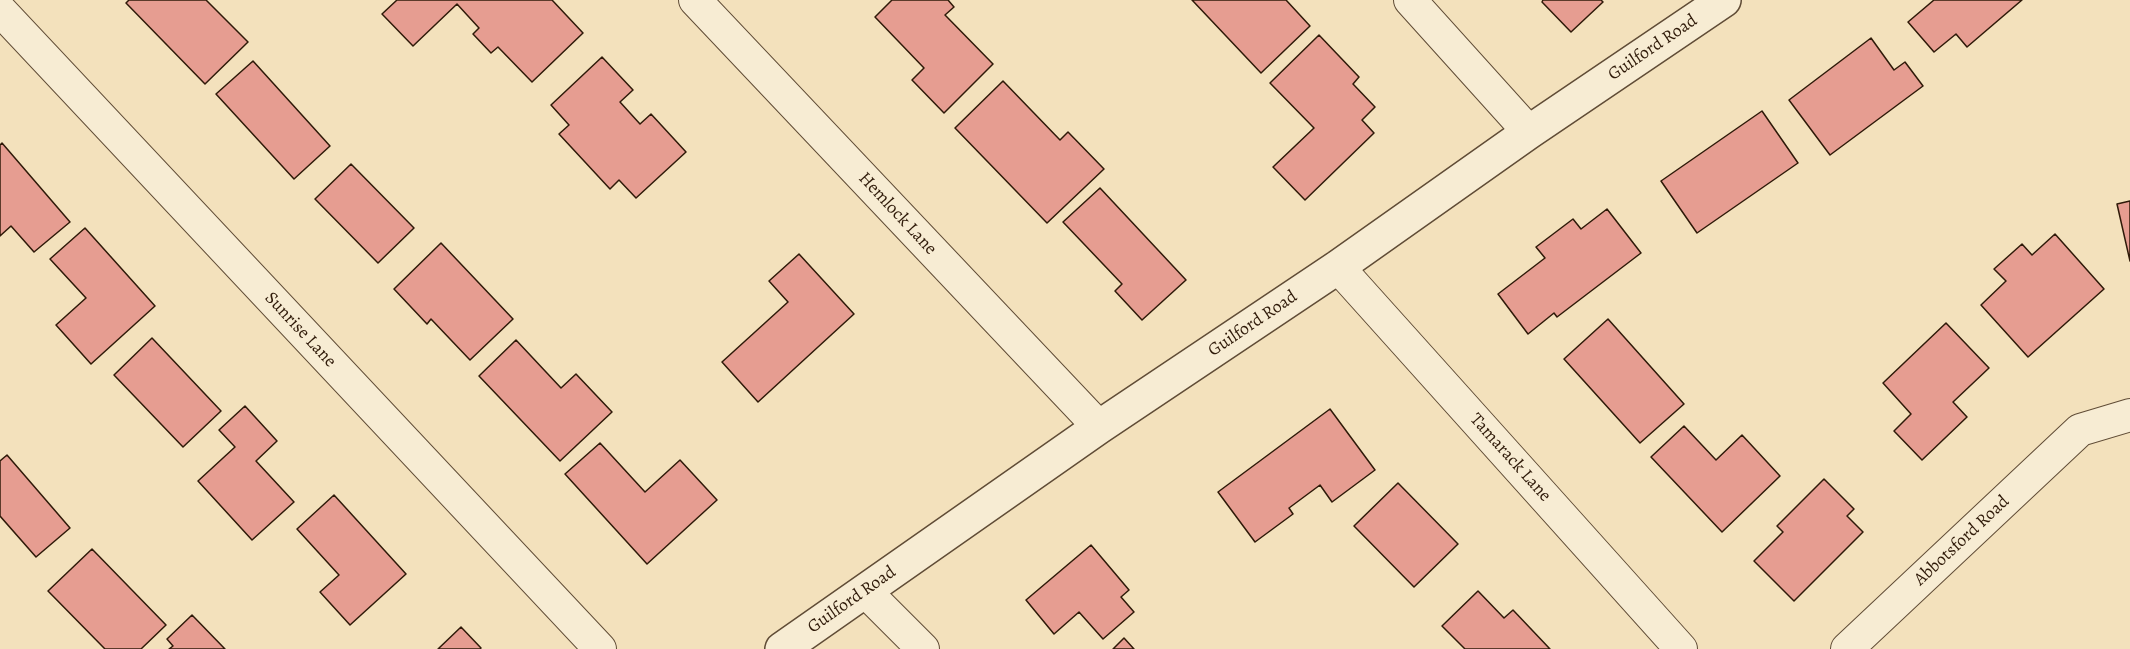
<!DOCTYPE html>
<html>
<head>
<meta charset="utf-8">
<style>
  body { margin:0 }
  canvas { display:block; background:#f3e1bc }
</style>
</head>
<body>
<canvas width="2130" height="649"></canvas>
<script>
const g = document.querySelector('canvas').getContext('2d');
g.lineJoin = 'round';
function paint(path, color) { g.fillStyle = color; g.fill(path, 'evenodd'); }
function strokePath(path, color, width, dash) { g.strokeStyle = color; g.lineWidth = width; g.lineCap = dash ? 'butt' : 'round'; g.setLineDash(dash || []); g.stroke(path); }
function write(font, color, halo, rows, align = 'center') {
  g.font = font + ' Alegreya,serif'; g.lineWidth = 4.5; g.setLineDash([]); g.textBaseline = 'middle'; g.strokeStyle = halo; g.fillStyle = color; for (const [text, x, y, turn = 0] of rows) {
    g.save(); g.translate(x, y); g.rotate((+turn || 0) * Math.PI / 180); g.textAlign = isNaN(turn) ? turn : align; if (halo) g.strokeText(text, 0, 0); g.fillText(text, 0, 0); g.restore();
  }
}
const building = new Path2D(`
  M129,0H206L248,42L205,84L126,3Z
  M397,0H552L583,33L532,82L498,47L491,53L473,34L479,28L457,4L413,46L382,14Z
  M892,0H948L954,7L945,15L993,64L944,113L912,80L924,68L875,17Z
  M1192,0H1286L1310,26L1261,73Z
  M1543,0H1601L1603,2L1571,32L1542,2Z
  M1934,0H2022L1967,47L1956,34L1934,52L1908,22Z
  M1319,35L1359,77L1353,84L1375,107L1362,120L1374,133L1305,200L1273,167L1314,128L1270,83Z
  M1871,38L1894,70L1905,62L1923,86L1830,155L1789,100Z
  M602,57L633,90L620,102L640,124L651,114L686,152L636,198L619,180L610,189L559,134L569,125L551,105Z
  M253,61L330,146L294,179L216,94Z
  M1003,81L1060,140L1068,132L1104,169L1047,223L955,128Z
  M1762,111L1798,163L1697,233L1661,181Z
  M2,143L70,222L34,252L11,226L0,236V145Z
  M351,164L414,228L378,263L315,199Z
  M1100,188L1186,280L1142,320L1115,291L1122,284L1063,222Z
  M2130,201V261L2117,204Z
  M1607,209L1641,253L1557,317L1554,313L1528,334L1498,294L1545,258L1536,247L1573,219L1581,229Z
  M85,228L155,306L91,364L56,325L86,298L50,259Z
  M2055,234L2104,289L2028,357L1981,305L2006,281L1994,269L2022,244L2032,255Z
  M441,243L513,319L470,360L431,319L427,324L394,289Z
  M799,254L854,314L758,402L722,362L788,302L769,281Z
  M1608,319L1684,404L1640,443L1564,359Z
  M1946,323L1989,368L1953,402L1967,417L1922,460L1894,431L1911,414L1883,383Z
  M152,338L221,411L183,447L114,375Z
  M516,340L561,388L576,374L612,412L560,461L479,376Z
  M245,406L277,441L256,461L294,502L252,540L198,481L235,447L219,430Z
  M1330,409L1375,470L1332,502L1320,485L1289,508L1293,514L1255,542L1218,492Z
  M1684,426L1716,460L1742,435L1780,476L1722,532L1651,457Z
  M600,443L645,492L680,460L717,500L647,564L565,474Z
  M7,455L70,528L36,557L0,516V461Z
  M1824,479L1854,509L1847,516L1863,532L1794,601L1754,561L1783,532L1777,526Z
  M1398,483L1458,544L1414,587L1354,526Z
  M334,495L406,574L350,625L320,592L339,575L297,529Z
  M1091,545L1129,590L1121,597L1134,612L1103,639L1079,612L1054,634L1026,600Z
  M92,549L166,625L141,649H105L48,591Z
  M1478,591L1504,618L1513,610L1550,649H1465L1442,626Z
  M192,615L225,649H169L173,646L167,639Z
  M461,627L481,648L480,649H438Z
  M1124,638L1134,649H1113Z`);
const minor = new Path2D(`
  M695,0L1099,427
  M1410,0L1529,132
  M0,10L600,649
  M1338,267L1681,649
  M865,591L923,649
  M1847,649L2080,430L2130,415`);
const tertiary = new Path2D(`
  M782,649L1099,427L1338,267L1529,132L1724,0`);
const streetNames = [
  ["Guilford Road",1653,48,-34],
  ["Hemlock Lane",897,214,47],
  ["Guilford Road",1253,324,-34],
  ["Sunrise Lane",300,330,47],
  ["Tamarack Lane",1510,458,48],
  ["Abbotsford Road",1962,541,-43],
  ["Guilford Road",852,600,-35]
];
paint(building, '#e69d91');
strokePath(building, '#2f1a09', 1.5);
strokePath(minor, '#604c36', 34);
strokePath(tertiary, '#604c36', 36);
strokePath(minor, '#f7ecd3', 32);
strokePath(tertiary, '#f7ecd3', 33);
write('18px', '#2f1a09', '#f7ecd3', streetNames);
</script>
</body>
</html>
